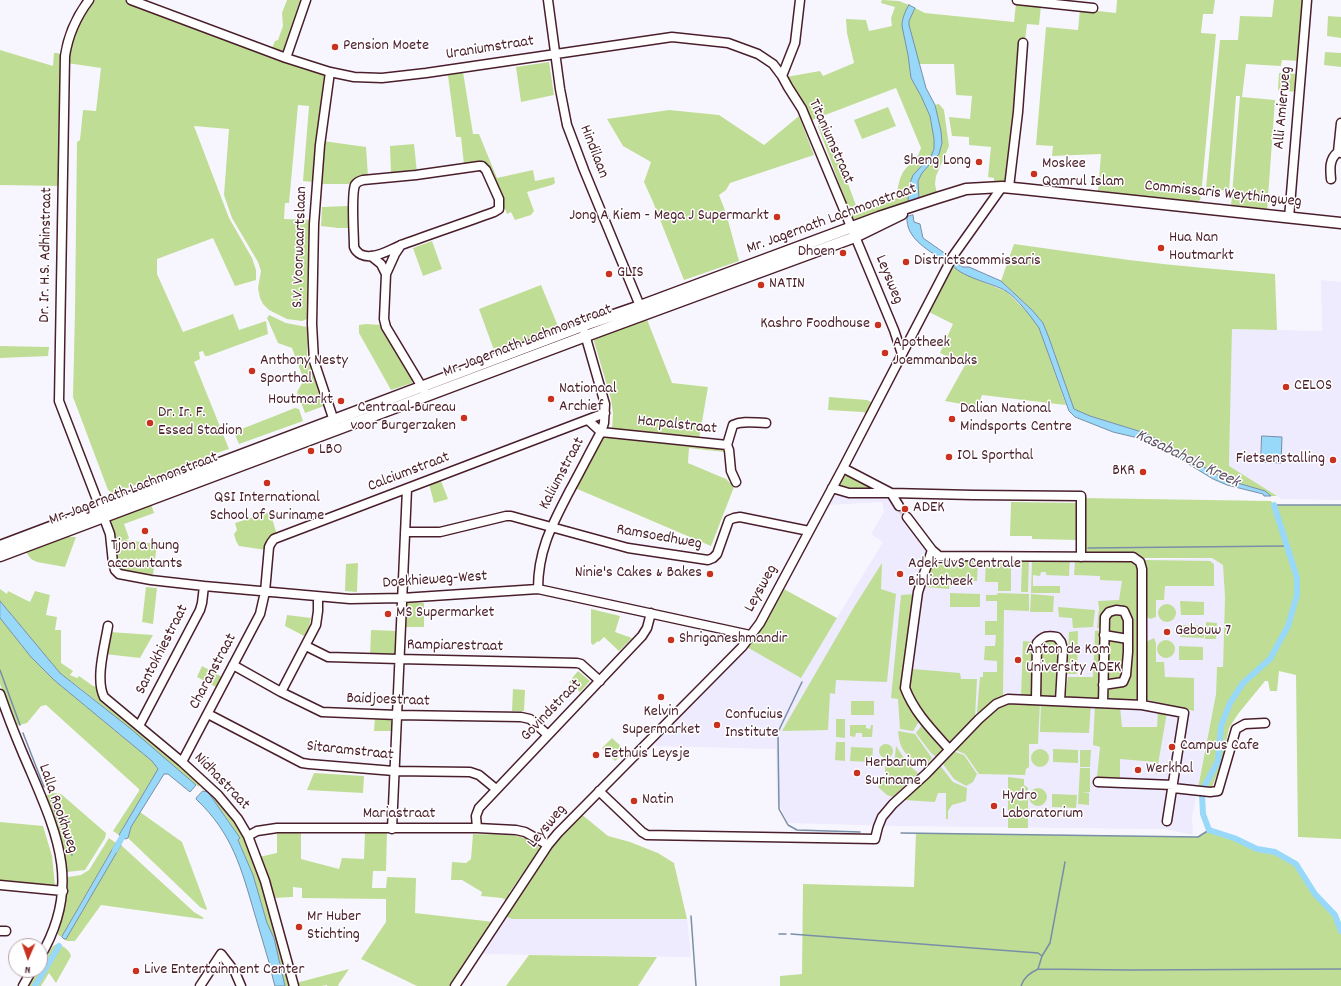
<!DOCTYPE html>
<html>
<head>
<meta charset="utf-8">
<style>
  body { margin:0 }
  #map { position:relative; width:1341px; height:986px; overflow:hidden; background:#f7f6fe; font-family:Dekko,sans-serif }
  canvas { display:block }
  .north { position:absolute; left:8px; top:938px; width:40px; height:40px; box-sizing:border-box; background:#fff; border:1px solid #b7a5aa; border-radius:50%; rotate:182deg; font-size:11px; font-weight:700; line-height:16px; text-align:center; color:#4a1f2b }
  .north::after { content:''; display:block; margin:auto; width:14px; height:18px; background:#c8321e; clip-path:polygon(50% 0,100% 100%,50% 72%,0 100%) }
</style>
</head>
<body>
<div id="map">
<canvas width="1341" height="986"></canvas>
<div class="north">N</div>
</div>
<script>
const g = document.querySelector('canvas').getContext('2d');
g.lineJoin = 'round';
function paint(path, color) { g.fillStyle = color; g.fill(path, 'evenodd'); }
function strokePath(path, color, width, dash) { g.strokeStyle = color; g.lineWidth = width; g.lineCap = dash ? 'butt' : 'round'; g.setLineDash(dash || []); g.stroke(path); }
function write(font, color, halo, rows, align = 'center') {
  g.font = font + ' Dekko,sans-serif'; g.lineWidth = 3; g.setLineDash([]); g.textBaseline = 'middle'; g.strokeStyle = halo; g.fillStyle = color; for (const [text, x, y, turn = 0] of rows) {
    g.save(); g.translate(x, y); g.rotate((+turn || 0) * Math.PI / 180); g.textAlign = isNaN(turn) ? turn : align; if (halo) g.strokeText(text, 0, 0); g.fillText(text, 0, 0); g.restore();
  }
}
const built = new Path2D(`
  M1321,280L1341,282V500L1282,499L1229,467L1232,329L1322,331Z
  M891,493L939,556L1133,553L1140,556L1143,560L1212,558L1223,565L1225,597L1223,667H1217L1216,694L1192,817L1193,835L1165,829L898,826L787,823L777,799L776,749L656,746L653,739L745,646L801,677L883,542L871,534L884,512L882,502L829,505L835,495Z
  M505,916L512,919H687L691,957L479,954Z`);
const green = new Path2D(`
  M93,0H126L323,73L324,76L315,147L313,182L303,181L309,106L298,105L289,203H285L284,219L310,220L309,312L307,319L302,321L287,319L269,310L263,304L260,298L258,288L261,271L258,262L232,218L224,195L229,129L194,126L229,218L252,258L256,270V280L235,286L213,238L157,259V274L183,332L233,314L239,330L266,321L268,334L208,356H205L203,351L199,352L200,359L194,362L229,449L204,457L205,460L113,493L108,490L73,397L75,311L77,142L80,140L83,110L96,111L101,68L67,63L72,36Z
  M287,0H300L283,51L272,48L275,41L278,40L283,26L282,13Z
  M882,0L899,1L909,5L902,21V25L908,55L911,78L921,96L930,116L934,139V149L931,156L913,175L909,186L908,201H913L856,220H853L851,216V213L858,211L859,214L899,197L897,195V193C898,187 899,180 902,174C908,163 916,164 921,148L896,88L812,120L805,105L789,84L786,77L820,71L823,76L854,63L847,33L846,19L866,20L869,31L892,26L891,18L895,7L881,3Z
  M1117,0H1215L1213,14H1203L1201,33L1216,34L1201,196L1200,200L1194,203L1098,192L1101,154L1052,156L1053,146L1036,145L1046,27L1078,30L1080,9L1116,13Z
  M1274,0H1305L1300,61L1282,60L1281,66L1246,64L1242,97L1275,100L1267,211L1231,207L1240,96H1236L1229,191L1206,188L1220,40H1238L1240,16L1272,17Z
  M1016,3L1041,6L1039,25L1027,24L1008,181L1005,182H994V178L988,177L991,147L969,145V137L952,136L949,117L970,119L972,96L956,95L954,64H918L909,25V21L915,8L925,13L1014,22Z
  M1328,16L1341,17V38L1327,36Z
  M0,50L53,66L54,53H58L63,57L61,186L0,185Z
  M1325,52L1341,53V67L1324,65Z
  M549,62L554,95L521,102L516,67Z
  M463,72L473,134H479L497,178L533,170L535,181L554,177L555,183L552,185L527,192L534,211L531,215L515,220L511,212L507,214L489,169L464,165L461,137H456L448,75Z
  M1279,73L1298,74L1297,92L1278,90Z
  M939,104L944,110L949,146L936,176L935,184L937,194L919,199L918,181L922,173L939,154L941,131L935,105Z
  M888,107L896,126L862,139L854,120Z
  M669,110L719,115L764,145L799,116L814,155L730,183L726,190L719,195L726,213L739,261L684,280L653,202L644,182L651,162L623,146L607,119Z
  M825,122L857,208L849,210L818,126Z
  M323,141L366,147L368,177L358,179L349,184H322Z
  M414,144L417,173L391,175L390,146Z
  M347,206H352L351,228H338L321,226L322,207Z
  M432,241L442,269L423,276L413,248Z
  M1014,244C1052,249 1090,255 1129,260C1177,266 1226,270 1275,274L1277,330L1232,329L1229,466L1277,496H1271L1265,491L1224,479L1164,443L1145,433L1090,416L1074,409L1049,338L1043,323L1032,310L1001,281Z
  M951,263L962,273L1007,292L1033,318L1039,328L1066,405L982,395L978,407L945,401L965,365L940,353L953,324L927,311Z
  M541,285L560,331L497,354L495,353L479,309Z
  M269,315L286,323L307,327L308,331L307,358L324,406L305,413L297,392L304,380L292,348L278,343L267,318Z
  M646,317L672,383L708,387L699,439L612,430L613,414L611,399L593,338Z
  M366,324L381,325L413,379L412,383L391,390L359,333V325Z
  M0,346L49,347L48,356L0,358Z
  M829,397L867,400L873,403L867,414L863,412L828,410Z
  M295,408L299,409L303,421L239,444L234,432Z
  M603,435L726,448L737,487L728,479L725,452L689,448L688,463L726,479L734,487L711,546L575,488Z
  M845,473L874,488V491L843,489L839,484L843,474Z
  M441,481L448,499L434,503L429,484Z
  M1082,498L1271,501L1274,505H1341V839L1298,837L1296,675L1279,671L1277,691H1270L1268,681H1265L1238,714L1229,728L1222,762L1211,790L1198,788L1216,694L1217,667H1223L1225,597L1223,565L1212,558H1141L1133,553L1083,554Z
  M1011,502L1079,503L1078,540L1032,539V536H1010Z
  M151,504L154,513L124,524L129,538L126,540L157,544L153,575L119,570L116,566L111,519Z
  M270,512L277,535L266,550L239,546L236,541L234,534L237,530L235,523Z
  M64,537H76L65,567L37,562L31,559L26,552Z
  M933,554L978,560L977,581L950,580L949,589L927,587L923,581Z
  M1032,559H1070L1069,576L1046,575V572H1041L1040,576L1033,575V586H1060V593H1031Z
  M986,560H1014V563L1011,564V591H998V582H985Z
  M1022,560H1029L1028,592H1021Z
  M1075,560L1133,561L1138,565L1139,703L1105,701L1106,687L1123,684L1130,618L1113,609L1104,629L1097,628L1099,608L1098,601L1119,600L1122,581L1100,580V576L1074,575Z
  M1143,560L1210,561L1214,564V586H1165L1164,600H1156V617L1150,619L1145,615Z
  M358,563L357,592L345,591L346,564Z
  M882,563L881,589L896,594L887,682L836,680L835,694L830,693L828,730L782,731L854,607Z
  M146,587L157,588L153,624L142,622Z
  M782,588L837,618L801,678L745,646Z
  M0,589L7,594L8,591L30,602L35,591L50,595L46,615L57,617L55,630H61V663L73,671L70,675L77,678L79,676L93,686L98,687L200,782L199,787L80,688L60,673L0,601Z
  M950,593L980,594V607H950Z
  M998,593L1029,594V611L1004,610L1003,697L979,715L977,712L980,677H983V672H997V661L984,660L985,646H995L996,635H985V621H997V601H986V595H996Z
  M915,594L902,687L920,720L913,731L900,729L898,699L891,698L901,595Z
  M1031,594L1054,596L1053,612H1030Z
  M1180,601L1204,602V615H1181Z
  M407,602L424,603V627H406Z
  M1158 613a9 9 0 1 1 18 0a9 9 0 1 1-18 0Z
  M1058,607L1095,610L1093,627L1073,628L1072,618L1059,617Z
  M591,609L620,616L615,632L632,638L619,651L604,637L599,642L598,641L593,645L591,643Z
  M1124,612L1126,638L1106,633L1109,613Z
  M287,615L311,618L309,627L304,636L285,626Z
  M0,618L31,657L54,680L152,761L158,769L119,835L113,831L139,791V789L46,705L41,706L27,723L16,726L0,684Z
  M1206,622L1217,623L1216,639H1205Z
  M1181,625L1204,626V638L1180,637Z
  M371,630L398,631L397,656L370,657Z
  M1103,630L1102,701L1065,699L1068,677H1093L1095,631Z
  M1078,631L1077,674H1067L1069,632Z
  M110,632L153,635L140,658L105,654Z
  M1104,636L1126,641V658L1121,682L1104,683Z
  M1154,638L1156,643V662H1164L1165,677L1194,678V711L1144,699V643Z
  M1044,639L1058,640L1060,648L1057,698L1037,696L1040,642Z
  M1157 649a9 9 0 1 1 18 0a9 9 0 1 1-18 0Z
  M1023,641L1034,642V697L1021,696Z
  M1179,646L1203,647V660H1179Z
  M202,666L224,678L218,688L197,677Z
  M913,669L960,673L961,679H977L975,717L977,719L952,743L946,742L918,710L909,690Z
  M578,671L590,681L580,692L569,682Z
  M513,689L525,690L524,711H512Z
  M1008,700L1040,702L1038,744H1029V767L1026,769L1025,775L979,774L965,754L951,748L997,705Z
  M851,701H874V715H851Z
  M1041,701L1091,703L1089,733L1040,732Z
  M1095,704L1120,706L1122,727H1157L1158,710L1167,712L1156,776L1155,762L1120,759V778L1097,777L1100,747L1093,745Z
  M375,717H393V731H374Z
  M836,719H845V738L836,737Z
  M925,721L948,749L939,759L931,753L916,733Z
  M850,725H866V728L870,729L871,725H873L872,737H862V733H856L855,737L850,736Z
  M898,731L915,734L932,758L927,764L922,767C907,754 900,753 898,731Z
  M612,738L626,751L615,761L602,748Z
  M836,742H845V761L835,760Z
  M879 751a7 7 0 1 1 14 0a7 7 0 1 1-14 0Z
  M896,746L908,764L918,773L893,797L887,795L878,787L885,778V766H894Z
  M851,747L873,748L872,762L850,761Z
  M1031 758a9 9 0 1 1 18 0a9 9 0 1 1-18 0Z
  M1053,749L1078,750V763L1053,762Z
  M950,750L964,755L977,774L973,782L966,786L954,779L940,760Z
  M1080,750H1091L1090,767H1080Z
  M938,763L953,782L967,788L966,801L952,805L948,811V819H946V793H938L935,802L904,800Z
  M1080,768H1090V792L1082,793H1089V805L1078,804Z
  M314,773L364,776L363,793L307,790Z
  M1008,777L1024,779V785L1028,788V828H1008Z
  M202,787H204L213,795L238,825L246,840L271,909L290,986H285L274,938L267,923L253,875L238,839L240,838L229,821L208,792L201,788Z
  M1029 797a9 9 0 1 1 18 0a9 9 0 1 1-18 0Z
  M53,793L61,794L106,833L105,838L85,870L67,872L66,870L62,849L45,798L47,795Z
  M1052,794L1077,795L1076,808L1052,807Z
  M140,812L182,842L207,909L206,910L200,907L128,838L131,827Z
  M580,813L608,836L630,842L658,853L674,863L687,919H512L505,916L558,837Z
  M0,822L43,826L52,856L55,886L53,887L0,883Z
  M277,830H301V859L339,869L342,858L364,859L365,831H387L386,871H373L372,888H386L387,877L416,878L415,913L494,922L450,986H417L361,959L386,922V899L302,898V888L293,887V897L273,898L259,857L277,853Z
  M1209,830L1234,838L1257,849L1275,852L1296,864L1315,894L1335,915L1341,931V986H780V976L802,974L803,884L914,887L916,833L1198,837Z
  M473,834C492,835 529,831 540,849L509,893L512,895L506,900L502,898L481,896L482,892L462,880H451L452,862L466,863L471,859Z
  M109,838L116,843L62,937L58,935L57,932L66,895L68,877L81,875L89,870Z
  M121,845L194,912L204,918L202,919L101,905L75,941H67L64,939H66Z
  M57,944C63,946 69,949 71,956L56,983L49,973L41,986H29L39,970H40V968L53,946Z
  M529,955L657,957L638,986H506Z
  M349,969L338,985L339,986H327V985L321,986H297L296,983Z`);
const water = new Path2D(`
  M909,5L915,8L909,21V25L926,88L935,105L941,131L942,143L939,154L922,173L918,181L919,199L913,201H908L909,186L913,175L931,156L934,149V139L930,116L921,96L911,78L908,55L902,26C902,19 905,11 909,5Z
  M913,215L914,222L920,224L923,238L950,257L947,262C931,252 905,239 907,217Z
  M953,261L963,267H969L1001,281L1032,310L1043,323L1049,338L1074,409L1090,416L1145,433L1164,443L1224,479L1265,491L1271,496H1264L1263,494L1227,485L1213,479L1151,441L1113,432L1075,417L1069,411L1039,328C1032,318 1017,298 1006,291C993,283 958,277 951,263Z
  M1262,436L1282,437L1281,463L1261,462Z
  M0,601L60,673L131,729L196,785L190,792L168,774H164L131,827L128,838L125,839L119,835L158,769L152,761L54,680L31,657L0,618Z
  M203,791L208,792L240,838L238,840L253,875L267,923L274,938L285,986H275C272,977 271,968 268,959C264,944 259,930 255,915C241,868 233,834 196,799L197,797Z
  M117,842L121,845L66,939H64L62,937Z`);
const stream = new Path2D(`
  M1274,505H1341
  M1088,548L1286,546
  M0,670L20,725
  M778,732L802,682
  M23,733L44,787
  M778,736L779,809L788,825L797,830L860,832
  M51,800L72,855
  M901,833L1198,837L1209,830
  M691,916L696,986
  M779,934H786
  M791,934L1038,953L1042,956L1038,969
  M1042,956L1050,943L1065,862
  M1021,986C1024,977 1030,973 1038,969L1130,970L1341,969`);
const canal = new Path2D(`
  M1204,787L1218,761L1221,726L1230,703L1243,683L1270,659L1288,626L1297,595V578L1274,505
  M1202,795L1203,814L1209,830L1234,838L1257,849L1275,852L1296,864L1315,894L1335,915L1341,931
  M115,850L126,830
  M35,986L59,946`);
const minorTunnel = new Path2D(`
  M899,506L907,517`);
const minor = new Path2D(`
  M89,0C77,16 68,36 65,56L59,401L104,518L110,534L113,563L115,570L119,574L151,580L204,586L350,599L402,598L538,589L750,635
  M131,0L286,58L330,72L354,77L382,78L426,73L672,37L728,43L758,54L773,64L782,76
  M548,0L560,89L567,125L584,170L640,306
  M800,0L795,43L782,76L788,87L802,109L894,330L902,354
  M1017,0L1093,8
  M286,58L306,0
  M330,72L320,145L314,224L312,324L314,361L334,421
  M1341,123L1338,152L1341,153
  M479,166H482L486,170L499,199V209L494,212C464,223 434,233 404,244C393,248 383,255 372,256C364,257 357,254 354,247C354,234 351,195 355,185C357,182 359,181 363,180L416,175Z
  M1331,179C1330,169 1329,159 1338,152
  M1009,187L1018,112L1023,43
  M1289,218L1307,0
  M401,245L395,254L386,274L384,319L386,327L425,392
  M371,256L381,264L386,274
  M588,420L601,432L727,445
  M843,468L891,493L973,495L1081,496V557
  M736,482L731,471L729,450L727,445L733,425C743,420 755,423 766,423
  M832,488L849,493H891L899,506
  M907,517L932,550L939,556L1133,557L1140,562L1142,569V705L1184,713L1167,821
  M405,532H440L506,516H511L628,548L708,560L713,558L717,554L729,520L734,518L740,517L809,531
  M932,550L918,592L905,688C914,712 932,730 949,749
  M538,589C538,550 552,525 569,492C580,472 590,452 601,432L604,423L605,404L584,331
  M108,626C105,645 95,679 104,697L182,762L218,795L238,819L248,836L265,881L294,986
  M1104,635L1128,639
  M306,646L328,657L399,659L577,663L581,664L600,681
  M233,665L281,692L322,712L397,715L521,717L530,719L548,735
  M281,692L316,625L318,611V597
  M0,694C9,720 19,745 30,770C59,838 81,888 40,957
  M1036,700L1037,643C1043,636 1048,635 1057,637L1061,642L1063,649L1060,701
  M1103,703L1105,617L1109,612L1116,610L1124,611L1128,620V652L1126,675L1123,682L1103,685
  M208,714L302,763L309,764L394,771L470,772L479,775L496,789
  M139,726L200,610L202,603L204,586
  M182,762L260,614L265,592L269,547L271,543L274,539L605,413
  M1098,782L1173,785
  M1173,788L1210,792L1218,791L1236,729L1245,724L1265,723
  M599,791L642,832L647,835L875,839L878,827L882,817L893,804L926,774L979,719L996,704L1008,699L1142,705
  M477,828L476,816L479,808L642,636L647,628L651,613
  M392,829L407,489
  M248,836L257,831L277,828H477L516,830L525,832L548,845
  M0,885L63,891
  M0,931H6
  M23,986L32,970
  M200,986L221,954L235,972L241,986
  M455,986L548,845L558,833L742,647L760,623L843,468L953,256L1002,187`);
const major = new Path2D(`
  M0,546L585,325L640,306L879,217L937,198L966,189L1002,187L1023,189L1341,223
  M0,556L586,336L855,237L902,214`);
const markers = [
  [335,47,4,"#c8321e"],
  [979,162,4,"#c8321e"],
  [1034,174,4,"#c8321e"],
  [777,217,4,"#c8321e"],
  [1161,248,4,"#c8321e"],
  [843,253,4,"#c8321e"],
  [906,262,4,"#c8321e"],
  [609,274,4,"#c8321e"],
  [761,285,4,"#c8321e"],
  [878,325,4,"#c8321e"],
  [885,353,4,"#c8321e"],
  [252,371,4,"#c8321e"],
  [1286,387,4,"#c8321e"],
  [551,399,4,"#c8321e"],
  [341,401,4,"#c8321e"],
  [464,418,4,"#c8321e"],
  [952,419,4,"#c8321e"],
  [150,423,4,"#c8321e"],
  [311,451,4,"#c8321e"],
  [949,457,4,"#c8321e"],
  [1333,460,4,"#c8321e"],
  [1143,472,4,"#c8321e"],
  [267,483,4,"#c8321e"],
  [905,509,4,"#c8321e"],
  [145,531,4,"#c8321e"],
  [710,574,4,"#c8321e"],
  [900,574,4,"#c8321e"],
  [388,614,4,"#c8321e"],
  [1167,632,4,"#c8321e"],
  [671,640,4,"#c8321e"],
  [1018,660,4,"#c8321e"],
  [661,697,4,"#c8321e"],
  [717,725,4,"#c8321e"],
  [1172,747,4,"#c8321e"],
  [596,755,4,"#c8321e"],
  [1138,770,4,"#c8321e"],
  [857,773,4,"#c8321e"],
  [634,801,4,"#c8321e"],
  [994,806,4,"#c8321e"],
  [299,927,4,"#c8321e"],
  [136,971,4,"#c8321e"]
];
const poiNames = [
  ["Pension Moete",343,47],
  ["Sheng Long",971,162,"right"],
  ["Moskee",1042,165],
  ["Qamrul Islam",1042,183],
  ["Jong A Kiem - Mega J Supermarkt",769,217,"right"],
  ["Hua Nan",1169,239],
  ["Houtmarkt",1169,257],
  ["Dhoen",835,253,"right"],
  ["Districtscommissaris",914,262],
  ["GLIS",617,274],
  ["NATIN",769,285],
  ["Kashro Foodhouse",870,325,"right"],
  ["Apotheek",893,344],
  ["Joemmanbaks",893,362],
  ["Anthony Nesty",260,362],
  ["Sporthal",260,380],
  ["CELOS",1294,387],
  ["Nationaal",559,390],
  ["Archief",559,408],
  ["Houtmarkt",333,401,"right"],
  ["Centraal Bureau",456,409,"right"],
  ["voor Burgerzaken",456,427,"right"],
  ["Dalian National",960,410],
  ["Mindsports Centre",960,428],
  ["Dr. Ir. F.",158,414],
  ["Essed Stadion",158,432],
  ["LBO",319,451],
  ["IOL Sporthal",957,457],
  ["Fietsenstalling",1325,460,"right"],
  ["BKR",1135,472,"right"],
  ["QSI International",267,499,"center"],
  ["School of Suriname",267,517,"center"],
  ["ADEK",913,509],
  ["Tjon a hung",145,547,"center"],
  ["accountants",145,565,"center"],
  ["Adek-UvS Centrale",908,565],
  ["Bibliotheek",908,583],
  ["Ninie's Cakes & Bakes",702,574,"right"],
  ["MS Supermarket",396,614],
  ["Gebouw 7",1175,632],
  ["Shriganeshmandir",679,640],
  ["Anton de Kom",1026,651],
  ["University ADEK",1026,669],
  ["Kelvin",661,713,"center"],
  ["Supermarket",661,731,"center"],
  ["Confucius",725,716],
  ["Institute",725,734],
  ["Campus Cafe",1180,747],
  ["Eethuis Leysje",604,755],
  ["Herbarium",865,764],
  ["Suriname",865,782],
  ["Werkhal",1146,770],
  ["Hydro",1002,797],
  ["Laboratorium",1002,815],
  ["Natin",642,801],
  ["Mr Huber",307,918],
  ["Stichting",307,936],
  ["Live Entertainment Center",144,971]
];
const streetNames = [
  ["Uraniumstraat",490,49,-9],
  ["Alli Amierweg",1284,108,-85],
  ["Titaniumstraat",830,142,66],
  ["Hindilaan",593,152,69],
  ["Commissaris Weythingweg",1223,195,6],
  ["Mr. Jagernath Lachmonstraat",832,220,-20],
  ["S.V. Voorwaartslaan",301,247,-88],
  ["Dr. Ir. H.S. Adhinstraat",47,255,-89],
  ["Leysweg",888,280,68],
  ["Mr. Jagernath Lachmonstraat",528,342,-21],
  ["Harpalstraat",677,426,6],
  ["Calciumstraat",409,473,-21],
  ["Kaliumstraat",563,474,-62],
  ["Mr. Jagernath Lachmonstraat",134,490,-21],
  ["Ramsoedhweg",659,538,10],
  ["Doekhieweg-West",435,581,-4],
  ["Leysweg",762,589,-61],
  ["Rampiarestraat",455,647,1],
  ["Santokhiestraat",163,650,-63],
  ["Charanstraat",214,672,-62],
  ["Baidjoestraat",388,701,2],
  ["Govindstraat",552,711,-46],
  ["Sitaramstraat",350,752,6],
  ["Nidhastraat",221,782,46],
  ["Lalla Rookhweg",57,809,71],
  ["Mariastraat",399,815],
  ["Leysweg",548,827,-50]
];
const waterNames = [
  ["Kasabaholo Kreek",1187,460,26]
];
paint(built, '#edebfd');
paint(green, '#c0dd95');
paint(water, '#98d8f9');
strokePath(water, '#798ea7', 1);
strokePath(stream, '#798ea7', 1.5);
strokePath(canal, '#98d8f9', 6);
strokePath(minorTunnel, '#d4cbd4', 8, [8, 4]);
strokePath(minor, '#4a1f2b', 11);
strokePath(major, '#4a1f2b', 13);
strokePath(minor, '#fff', 8);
strokePath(major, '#fff', 10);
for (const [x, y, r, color] of markers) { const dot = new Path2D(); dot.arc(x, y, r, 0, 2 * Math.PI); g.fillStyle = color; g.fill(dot); strokePath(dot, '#fff', 1.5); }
write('16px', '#4a1f2b', '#fff', poiNames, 'left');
write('16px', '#4a1f2b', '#fff', streetNames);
write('italic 17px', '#615669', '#fff', waterNames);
</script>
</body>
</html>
